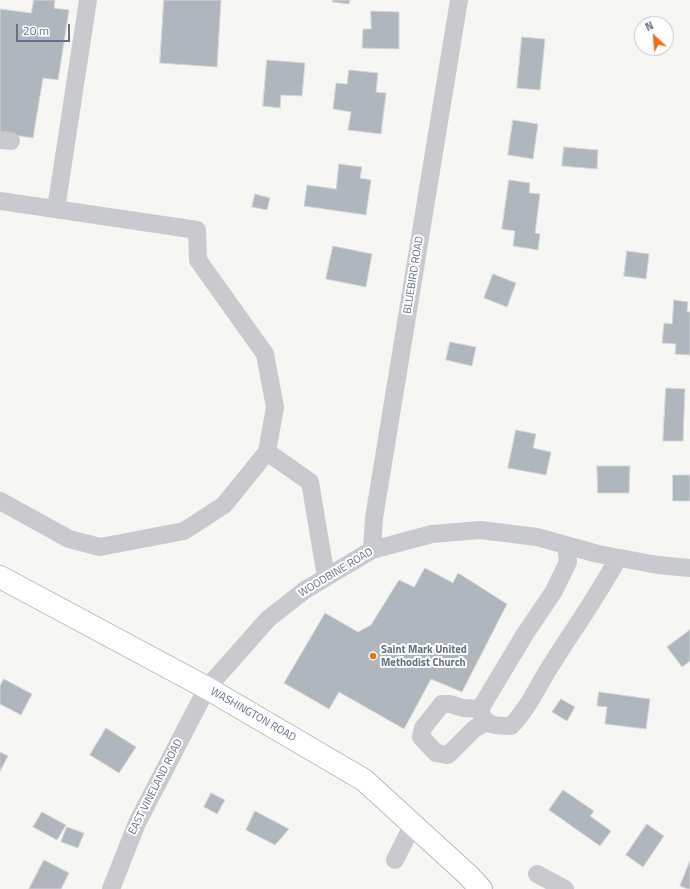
<!DOCTYPE html>
<html>
<head>
<meta charset="utf-8">
<style>
  body { margin:0 }
  #map { position:relative; width:690px; height:889px; overflow:hidden; background:#f6f6f2; font-family:"Titillium Web",sans-serif }
  canvas { display:block }
  .north { position:absolute; left:634px; top:16px; width:40px; height:40px; box-sizing:border-box; background:#fff; border:1px solid #c1c6cf; border-radius:50%; rotate:334deg; font-size:11px; font-weight:700; line-height:16px; text-align:center; color:#637086 }
  .north::after { content:''; display:block; margin:auto; width:14px; height:18px; background:#f16e17; clip-path:polygon(50% 0,100% 100%,50% 72%,0 100%) }
  .scale { position:absolute; left:16px; top:24px; width:54px; height:18px; box-sizing:border-box; border:2px solid #637086; border-top:0; padding-left:5px; font-size:12px; line-height:14px; white-space:nowrap; color:#637086; -webkit-text-stroke:3px #fff; paint-order:stroke }
</style>
</head>
<body>
<div id="map">
<canvas width="690" height="889"></canvas>
<div class="north">N</div>
<div class="scale">20 m</div>
</div>
<script>
const g = document.querySelector('canvas').getContext('2d');
g.lineJoin = 'round';
function paint(path, color) { g.fillStyle = color; g.fill(path, 'evenodd'); }
function strokePath(path, color, width, dash) { g.strokeStyle = color; g.lineWidth = width; g.lineCap = dash ? 'butt' : 'round'; g.setLineDash(dash || []); g.stroke(path); }
function write(font, color, halo, rows, align = 'center') {
  g.font = font + ' "Titillium Web",sans-serif'; g.lineWidth = 4; g.setLineDash([]); g.textBaseline = 'middle'; g.strokeStyle = halo; g.fillStyle = color; for (const [text, x, y, turn = 0] of rows) {
    g.save(); g.translate(x, y); g.rotate((+turn || 0) * Math.PI / 180); g.textAlign = isNaN(turn) ? turn : align; if (halo) g.strokeText(text, 0, 0); g.fillText(text, 0, 0); g.restore();
  }
}
const building = new Path2D(`
  M34,0H55L54,8L69,10L58,80L43,78L33,138L0,133V9L31,13Z
  M164,0H221L217,67L160,63Z
  M333,0H350L349,4L333,2Z
  M371,11L399,12V49L362,48L363,29H371Z
  M522,37L545,39L540,90L517,88Z
  M267,60L305,63L302,96L281,95L280,108L263,106Z
  M349,70L378,73L376,92L386,93L381,134L348,130L351,112L333,109L336,83L347,84Z
  M513,120L538,124L533,159L508,155Z
  M564,147L598,150L597,169L562,166Z
  M339,164L362,167L360,178L371,180L366,215L304,206L307,185L336,189Z
  M509,180L530,183L529,193L540,194L535,233L540,234L538,250L513,246L515,231L502,229Z
  M255,194L270,198L267,210L252,207Z
  M333,246L372,254L366,287L326,279Z
  M627,251L649,254L646,279L624,276Z
  M493,274L516,283L507,307L484,298Z
  M674,300L688,302L687,312H690V355L675,354L676,344L662,343L664,323L672,324Z
  M450,342L476,347L472,366L446,360Z
  M666,388L685,389L683,441H663Z
  M516,430L536,434L533,448L551,452L546,475L508,468Z
  M597,466H630L629,493H598Z
  M673,475H690V501H673Z
  M425,568L453,583L458,573L507,604L462,692L431,679L404,729L339,692L329,709L284,683L325,613L358,632L371,625L399,580L414,587Z
  M690,630V661L682,667L667,647Z
  M4,679L32,694L21,715L0,704V686Z
  M599,692L650,699L646,729L605,724L607,707L597,706Z
  M561,699L575,707L567,721L552,712Z
  M106,728L136,747L119,773L90,755Z
  M0,752L8,756L0,771Z
  M563,790L594,811L590,816L611,831L600,846L549,810Z
  M211,793L225,800L217,814L204,807Z
  M255,811L289,829L275,845L246,830Z
  M42,812L66,825L57,840L33,827Z
  M647,824L664,836L643,867L626,855Z
  M67,827L84,833L78,848L61,842Z
  M44,860L69,873L61,889H29Z
  M690,861V889H688L680,886Z`);
const minor = new Path2D(`
  M0,140L11,141
  M0,201L197,230L198,260L265,354L275,407L267,452L224,505L184,531L100,547L69,539L0,501
  M56,209L88,0
  M267,452L310,482L326,577
  M566,545L568,562L554,591L525,634L480,709C483,726 496,726 511,726C529,708 539,683 553,662C575,627 599,594 618,558
  M372,550L374,518L459,0
  M480,709L463,708L450,704H442L423,728L421,737L436,753L448,755L474,729L486,722
  M395,860L413,824
  M537,874L565,889
  M111,889L137,823L207,688L268,619L305,590L372,550L432,534L480,530L537,537L598,554L658,565L690,568`);
const major = new Path2D(`
  M0,577L207,688L364,780L468,875L481,889`);
const markers = [
  [373,656,4,"#f16e17"]
];
const streetNames = [
  ["BLUEBIRD ROAD",414,275,-81],
  ["WOODBINE ROAD",336,573,-31],
  ["WASHINGTON ROAD",253,715,30],
  ["EAST VINELAND ROAD",156,787,-63]
];
const poiNames = [
  ["Saint Mark United",381,650],
  ["Methodist Church",381,663]
];
paint(building, '#b0b6bd');
strokePath(building, '#d7d7d5', 1);
strokePath(major, '#b8bbc0', 24);
strokePath(minor, '#c8cace', 18);
strokePath(major, '#fff', 22);
for (const [x, y, r, color] of markers) { const dot = new Path2D(); dot.arc(x, y, r, 0, 2 * Math.PI); g.fillStyle = color; g.fill(dot); strokePath(dot, '#fff', 1.5); }
write('11px', '#637086', '#fff', streetNames);
write('bold 11px', '#637086', '#fff', poiNames, 'left');
</script>
</body>
</html>
